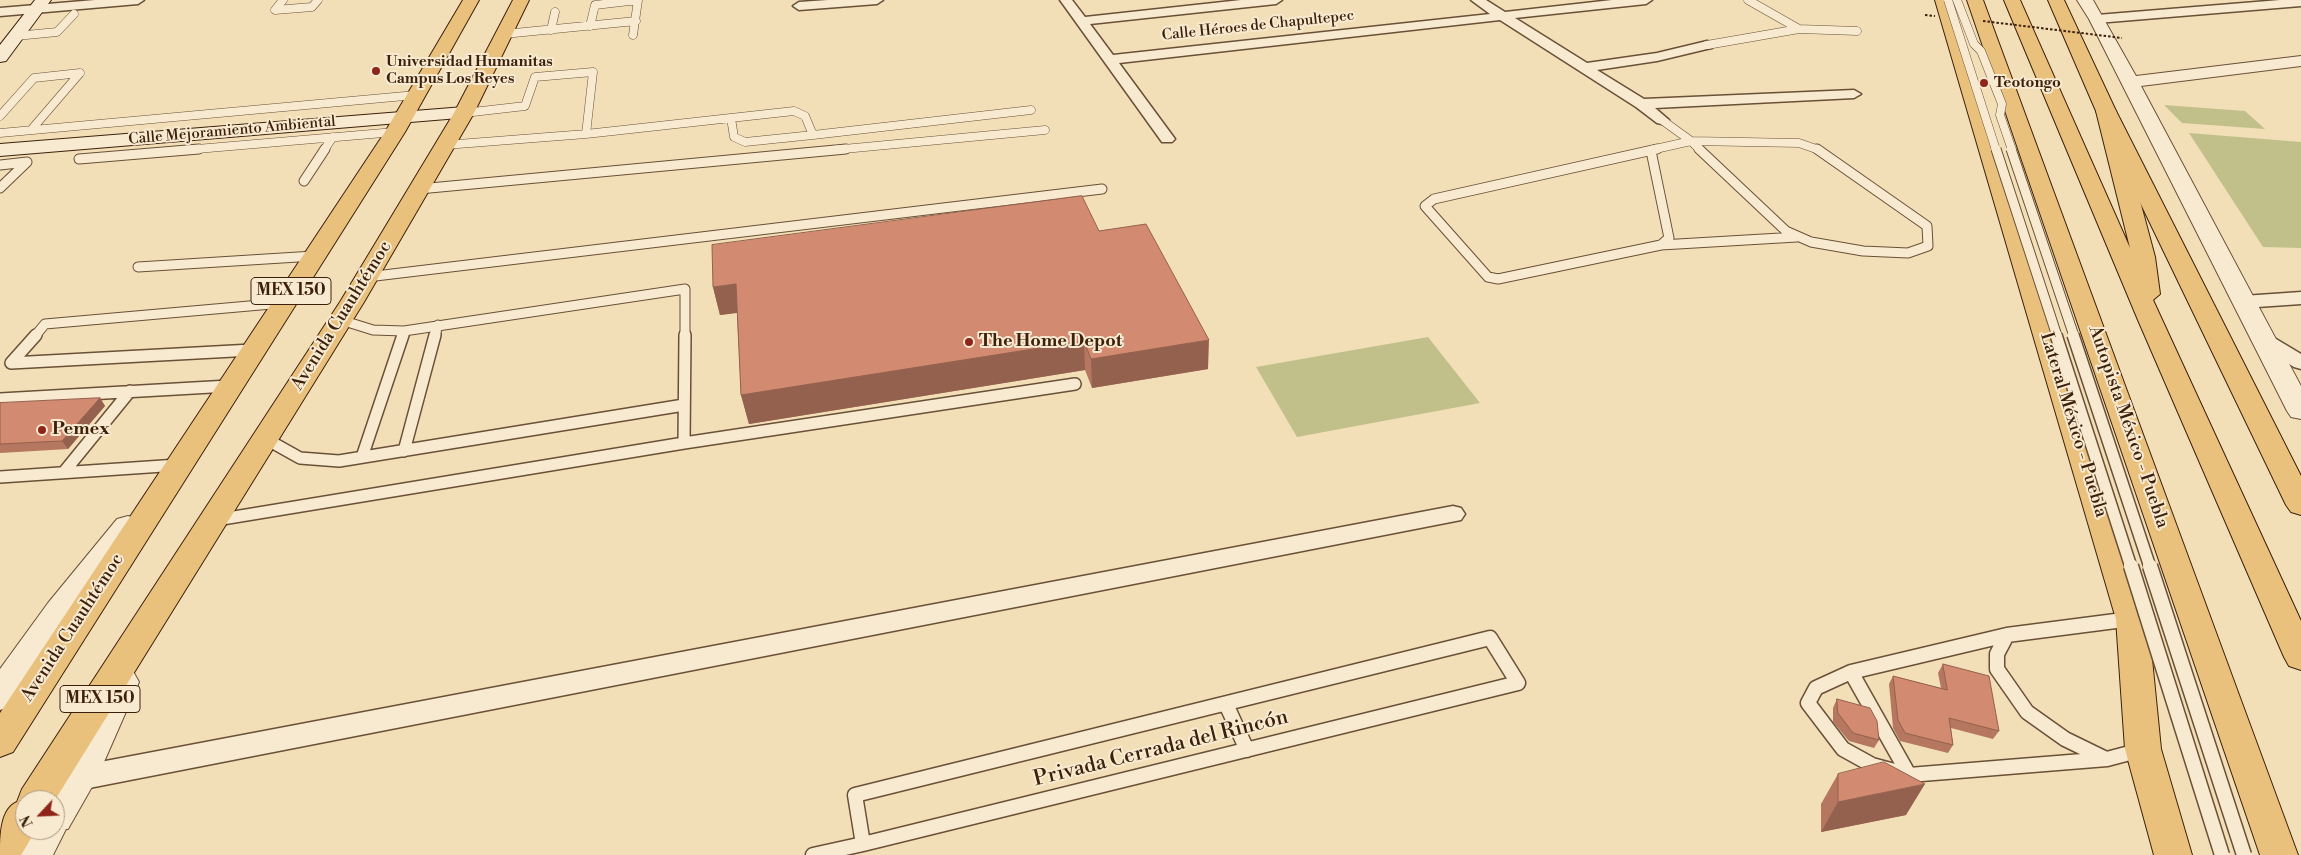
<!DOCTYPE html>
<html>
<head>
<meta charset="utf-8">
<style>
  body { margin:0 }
  #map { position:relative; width:2301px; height:855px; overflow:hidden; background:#f2dfb7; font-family:"Libre Bodoni",serif }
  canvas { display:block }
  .north { position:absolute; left:15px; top:790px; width:50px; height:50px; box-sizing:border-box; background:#f7ead0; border:1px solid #ad9982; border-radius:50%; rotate:245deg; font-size:14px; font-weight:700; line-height:20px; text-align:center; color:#3d200c }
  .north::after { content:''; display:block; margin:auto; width:18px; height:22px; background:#8f2418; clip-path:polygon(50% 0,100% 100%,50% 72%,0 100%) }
</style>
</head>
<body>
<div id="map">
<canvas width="2301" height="855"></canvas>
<div class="north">N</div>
</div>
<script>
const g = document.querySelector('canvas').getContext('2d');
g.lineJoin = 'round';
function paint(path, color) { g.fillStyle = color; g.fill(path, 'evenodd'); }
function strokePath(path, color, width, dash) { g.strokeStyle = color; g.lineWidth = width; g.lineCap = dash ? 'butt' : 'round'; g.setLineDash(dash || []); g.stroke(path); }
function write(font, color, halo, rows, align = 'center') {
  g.font = font + ' "Libre Bodoni",serif'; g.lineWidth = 4; g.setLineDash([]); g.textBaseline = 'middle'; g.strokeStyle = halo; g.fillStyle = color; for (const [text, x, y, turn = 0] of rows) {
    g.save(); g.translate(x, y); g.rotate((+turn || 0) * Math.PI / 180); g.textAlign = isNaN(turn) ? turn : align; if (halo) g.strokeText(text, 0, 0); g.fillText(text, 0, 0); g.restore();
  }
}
const green = new Path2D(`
  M2164,105L2245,111L2265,129L2182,123Z
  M2189,133L2301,142V248L2263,247Z
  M1428,337L1480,403L1297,437L1256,367Z`);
const serviceFar3 = new Path2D(`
  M283,0L275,10L312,7L318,0
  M1748,0L1799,29
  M590,26L595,5L638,0L633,35
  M551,30L555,12
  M504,34L636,21
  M16,36L57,32L74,14
  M1707,45L1799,29L1857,31
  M0,116L34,78L80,73
  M731,118L734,137L745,142L813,135
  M31,130L80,73
  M0,133L416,95
  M586,134L794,111L805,116L813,135L1031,110
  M445,145L586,134L593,72L535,77L525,106L464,113
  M185,150L395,132
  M324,150L333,137
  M833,150L1045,130
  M1651,150L1691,141L1662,120
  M1700,150L1691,141L1799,143L1819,150`);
const serviceFar2 = new Path2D(`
  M1699,149L1786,231L1811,242L1863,251L1908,253L1928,246L1927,226L1817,149
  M1651,151L1669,238L1661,245L1498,279L1488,277L1425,206L1434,199L1657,149
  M79,159L199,149
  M0,165L27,162
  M304,181L325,149
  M0,188L27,162
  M419,189L846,149
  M1661,245L1797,237
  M138,267L314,256
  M367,277L1102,189
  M341,320L373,330L404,331L685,289V336
  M35,336L45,324L283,303
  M402,336L404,331
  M435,336L438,325`);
const serviceFar1 = new Path2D(`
  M36,335L11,363L252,350
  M0,399L229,386
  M266,439L300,458L339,461L684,405
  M684,443L1075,384
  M404,451L435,335
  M362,457L403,335
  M64,472L130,391
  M0,477L178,465
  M216,520L684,443L685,335`);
const service = new Path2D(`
  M2131,619L2007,635L1851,672L1816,688L1808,703L1843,749L1872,765L1909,775L2107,759L2141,750
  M2007,635L1997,654V669L2027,712L2065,739L2106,759
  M1490,638L1518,683L863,844L855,795Z
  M1851,672L1909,775
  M1226,704L1247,750
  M813,855L863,844`);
const minor = new Path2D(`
  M95,0H144L138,4L0,16V8Z
  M828,0H883L877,4L799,10L793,6L799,2Z
  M1060,0H1072L1085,17L1241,0H1282L1276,4L1090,24L1113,55L1490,14L1471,0H1486L1505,12L1612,0H1652L1646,4L1515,18L1587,63L1657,53L1707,41L1712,42L1714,45L1712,48L1707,49L1657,61L1597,70L1644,99L1854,90L1861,94L1854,98L1655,108L1669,120L1662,124L1657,123L1636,107L1500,20L1119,63L1175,139L1172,142H1162Z
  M2280,0H2301V6L2097,23L2091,19L2097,15Z
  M2301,292V304L2243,308L2236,306L2234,302L2236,298L2243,296Z
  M2264,334L2271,336L2301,354V369L2294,367L2257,344L2254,340L2257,336Z
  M1453,506L1461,508L1465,514L1461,520L79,790L69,786L65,778L69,770L79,766Z`);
const tertiary = new Path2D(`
  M2077,0H2093L2136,76L2301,56V66L2141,86L2301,386V419L2291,417L2287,411L2089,19Z
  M128,516L139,519L143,526L139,533L70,619L12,706L0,710V669L48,603L117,519Z
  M122,669L134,673L139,682L97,778L68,829H66L53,855H13L26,830H55V800H45L65,769L110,673Z`);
const secondary = new Path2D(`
  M35,0H51L6,61L0,62V45Z
  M464,107L471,109L474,113L471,117L0,156V144Z`);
const primary = new Path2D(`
  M463,0H479L405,132L13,752L0,757V713L385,132Z
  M513,0H529L474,113L364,302L55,800H25V830H36L21,855H0C0,837 0,809 17,802L22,789L340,302L454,113Z`);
const trunk = new Path2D(`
  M1935,0H1951L2148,619L2161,749L2192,855H2154L2125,749L2116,619Z
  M2048,0H2064L2116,111L2301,476V515L2291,512L2286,505L2096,111Z`);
const motorway = new Path2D(`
  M1967,0H1983L2298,855H2260Z
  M2004,0H2020L2130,248L2096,111L2099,107L2106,105L2113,107L2116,111L2155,257L2160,294L2153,300L2301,621V670L2289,666L2284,657L2138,320Z`);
const pathBridge = new Path2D(`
  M1925,15L1935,16
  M1983,21L2122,38`);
const serviceBridgeFar3 = new Path2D(`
  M1948,0L1996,150
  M1957,0L1974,44L1981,51L2002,104L2000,115L2012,150`);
const serviceBridgeFar2 = new Path2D(`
  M1996,149L2057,336
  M2011,149L2074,336`);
const serviceBridgeFar1 = new Path2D(`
  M2056,335L2131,567
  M2073,335L2150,567`);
const serviceBridge = new Path2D(`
  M2131,566L2222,855
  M2150,566L2244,855`);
const wall = new Path2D(`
  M1099,231L1208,369L1092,388L1085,370L749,424L741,395L737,313L720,315L713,287Z
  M100,398L105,406L68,449L0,453V403Z
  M1943,664L1999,731L1993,739L1951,728L1953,745L1948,753L1900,741L1893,728L1889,684L1893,676L1941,688L1938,673Z
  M1837,699L1879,740L1874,748L1849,741L1833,722V708Z
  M1838,774L1906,815L1821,832V804Z`);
const shadedWall = new Path2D(`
  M736,284L743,312L720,315L713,287Z
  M1209,340L1208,369L1092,388L1091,359Z
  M1084,341L1085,370L749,424L741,395Z
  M100,398L105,406L68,449L62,441Z
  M1925,784L1906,815L1821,832L1838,802Z`);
const building = new Path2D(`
  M1082,196L1099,231L1146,224L1209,340L1091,359L1084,341L741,395L736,284L713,287L712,245Z
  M100,398L62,441L0,444V403Z
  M1943,664L1989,676L1999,731L1949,718L1953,745L1905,733L1898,720L1893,676L1947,690Z
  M1837,699L1870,708L1877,721L1879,740L1853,733L1838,713Z
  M1884,762L1925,784L1838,802V774Z`);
const markers = [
  [376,71,5,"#8f2418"],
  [1984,83,5,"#8f2418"],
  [969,342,5,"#8f2418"],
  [42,430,5,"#8f2418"]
];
const farStreetnames = [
  ["Calle Héroes de Chapultepec",1258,26,-6],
  ["Calle Mejoramiento Ambiental",232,131,-5]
];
const farPoinames = [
  ["Universidad Humanitas",386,62],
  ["Campus Los Reyes",386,79],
  ["Teotongo",1994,83]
];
const shields = [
  [291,291,80],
  [100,699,80]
];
const shieldNames = [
  ["MEX 150",291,291],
  ["MEX 150",100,699]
];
const streetNames = [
  ["Avenida Cuauhtémoc",342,316,-58],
  ["Lateral México - Puebla",2073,425,73],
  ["Autopista México - Puebla",2128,427,71],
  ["Avenida Cuauhtémoc",73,628,-57]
];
const poiNames = [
  ["The Home Depot",979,342],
  ["Pemex",52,430]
];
const nearStreetnames = [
  ["Privada Cerrada del Rincón",1161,749,-14]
];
paint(green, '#c1c08a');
strokePath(serviceFar3, '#6a5037', 9);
strokePath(serviceFar2, '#6a5037', 11);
strokePath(serviceFar1, '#6a5037', 14);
strokePath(service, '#6a5037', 17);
strokePath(minor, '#6a5037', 3);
strokePath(tertiary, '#6a5037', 2);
strokePath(secondary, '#3d200c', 2);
strokePath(primary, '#3d200c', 2);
strokePath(trunk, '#3d200c', 2);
strokePath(motorway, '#3d200c', 2);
strokePath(serviceFar3, '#f7ead0', 8);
strokePath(serviceFar2, '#f7ead0', 9);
strokePath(serviceFar1, '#f7ead0', 11);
strokePath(service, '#f7ead0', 14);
paint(minor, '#f7ead0');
paint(tertiary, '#f7ead0');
paint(secondary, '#f7ead0');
paint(primary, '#e9c07c');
paint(trunk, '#e9c07c');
paint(motorway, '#e9c07c');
strokePath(serviceBridgeFar3, '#6a5037', 9, []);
strokePath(serviceBridgeFar2, '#6a5037', 11, []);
strokePath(serviceBridgeFar1, '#6a5037', 14, []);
strokePath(serviceBridge, '#6a5037', 17, []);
strokePath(pathBridge, '#3d200c', 2, [2.5, 2]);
strokePath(serviceBridgeFar3, '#f7ead0', 8);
strokePath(serviceBridgeFar2, '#f7ead0', 9);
strokePath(serviceBridgeFar1, '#f7ead0', 11);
strokePath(serviceBridge, '#f7ead0', 14);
paint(wall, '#b57760');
paint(shadedWall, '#93614e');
paint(building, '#d28a70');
strokePath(building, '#93614e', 1);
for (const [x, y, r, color] of markers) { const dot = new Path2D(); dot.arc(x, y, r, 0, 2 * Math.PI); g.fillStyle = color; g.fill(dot); strokePath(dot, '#f7ead0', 2); }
write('15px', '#3d200c', '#f7ead0', farStreetnames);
write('bold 15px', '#3d200c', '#f7ead0', farPoinames, 'left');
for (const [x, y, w] of shields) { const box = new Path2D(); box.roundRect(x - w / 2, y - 13.5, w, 27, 4); g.fillStyle = '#f7ead0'; g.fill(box); strokePath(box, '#3d200c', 1); }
write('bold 16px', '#3d200c', null, shieldNames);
write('18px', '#3d200c', '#f7ead0', streetNames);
write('bold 18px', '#3d200c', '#f7ead0', poiNames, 'left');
write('21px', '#3d200c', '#f7ead0', nearStreetnames);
</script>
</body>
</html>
